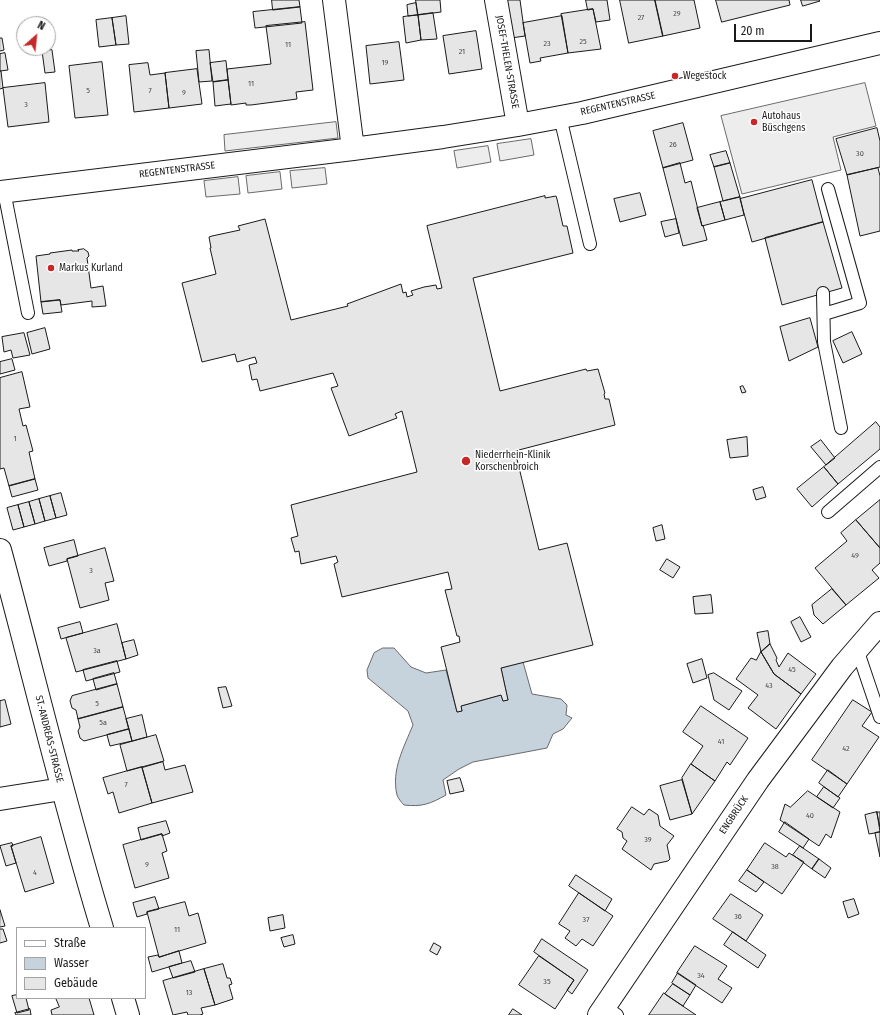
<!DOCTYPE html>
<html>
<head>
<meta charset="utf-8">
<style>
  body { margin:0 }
  #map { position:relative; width:880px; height:1015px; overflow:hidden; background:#fff; font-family:"Fira Sans Condensed",sans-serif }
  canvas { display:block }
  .legend { position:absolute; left:16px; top:927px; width:130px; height:72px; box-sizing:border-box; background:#fff; border:1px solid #a3a3a3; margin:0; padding:5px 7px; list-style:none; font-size:12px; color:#1a1a1a }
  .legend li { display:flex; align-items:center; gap:8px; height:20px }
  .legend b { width:20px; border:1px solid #a3a3a3 }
  .north { position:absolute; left:16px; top:16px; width:40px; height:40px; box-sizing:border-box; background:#fff; border:1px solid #a3a3a3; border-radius:50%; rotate:27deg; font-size:11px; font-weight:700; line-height:16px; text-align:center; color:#1a1a1a }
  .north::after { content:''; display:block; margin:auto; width:14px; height:18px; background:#c62828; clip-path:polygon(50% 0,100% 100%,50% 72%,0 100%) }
  .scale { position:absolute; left:734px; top:24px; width:78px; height:18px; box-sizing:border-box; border:2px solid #1a1a1a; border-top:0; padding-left:5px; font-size:12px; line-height:14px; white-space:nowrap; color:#1a1a1a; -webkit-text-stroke:3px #fff; paint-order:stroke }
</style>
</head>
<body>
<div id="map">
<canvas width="880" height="1015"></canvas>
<ul class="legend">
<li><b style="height:5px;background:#fff"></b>Straße</li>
<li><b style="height:11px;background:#c6d2dc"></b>Wasser</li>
<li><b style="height:11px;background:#e6e6e6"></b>Gebäude</li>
</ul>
<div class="north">N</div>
<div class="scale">20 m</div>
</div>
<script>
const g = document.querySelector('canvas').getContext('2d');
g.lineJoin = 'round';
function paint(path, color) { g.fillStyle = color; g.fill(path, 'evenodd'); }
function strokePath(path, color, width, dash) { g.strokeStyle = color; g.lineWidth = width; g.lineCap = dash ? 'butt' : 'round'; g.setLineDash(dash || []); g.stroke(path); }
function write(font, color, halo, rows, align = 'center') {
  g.font = font + ' "Fira Sans Condensed",sans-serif'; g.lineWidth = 3; g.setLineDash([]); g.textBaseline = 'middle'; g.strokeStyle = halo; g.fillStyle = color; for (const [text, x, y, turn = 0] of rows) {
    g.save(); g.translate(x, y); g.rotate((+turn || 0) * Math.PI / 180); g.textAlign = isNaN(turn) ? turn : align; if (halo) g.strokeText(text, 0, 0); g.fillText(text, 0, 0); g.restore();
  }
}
const parking = new Path2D(`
  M865,83L876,126L833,137L841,170L742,194L721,116Z
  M336,122L338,138L225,151L224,135Z
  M531,139L534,155L500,161L497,144Z
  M488,146L491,162L457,168L454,151Z
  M325,168L327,184L292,188L290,171Z
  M280,172L282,189L248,193L246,176Z
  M238,177L240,194L206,197L204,181Z`);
const water = new Path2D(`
  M383,648H394L411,667L426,673L446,670L457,712L462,711L461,706L501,695L503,701L508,700L501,668L523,662L532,694L561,699L567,705L566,715L572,718L563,729L553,734L547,748L473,762L459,769L443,780L446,795C430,804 422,807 404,805C401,802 398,798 397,795C391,770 404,747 413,725L408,711L368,678L367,670L374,653Z`);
const building = new Path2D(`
  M272,0H299L300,7L273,10Z
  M416,0H440L441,12L418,15Z
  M504,0H520L525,36L511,38Z
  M586,0H607L610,20L596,22L593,9L588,10Z
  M620,0H655L663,36L629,43Z
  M655,0H694L700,28L663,36Z
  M716,0H789L790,5L722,22Z
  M801,0H819L820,1L803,6Z
  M416,3L418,15L408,16L407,5Z
  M300,7L302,23L255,28L253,12Z
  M593,9L601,49L568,53L561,14Z
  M433,13L437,39L421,40L418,15Z
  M418,15L421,40L406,43L403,17Z
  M126,16L129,44L116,45L112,18Z
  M562,16L568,53L540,58L541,61L530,63L523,23Z
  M112,18L116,45L99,47L96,20Z
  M305,22L313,90L296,92L297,99L251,105H246V103L231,105L227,69L271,64L266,26Z
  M476,31L482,69L449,74L443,36Z
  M0,38H2L4,50L0,51Z
  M399,42L404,80L370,84L366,46Z
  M52,50L55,72L45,73L42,51Z
  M209,50L212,81L199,82L196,51Z
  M5,53L8,70L0,71V54Z
  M226,61L228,80L213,82L210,63Z
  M102,62L108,115L75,118L69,66Z
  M148,63L150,75L165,73L169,108L134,112L129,65Z
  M197,69L202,104L169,108L165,73Z
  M0,71H1L3,88L0,89Z
  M228,80L231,104L215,106L213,82Z
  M45,83L49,122L8,127L3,88Z
  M683,123L693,160L663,168L653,131Z
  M877,128L880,141V167L847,175L836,139Z
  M726,151L730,163L714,167L710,155Z
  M680,163L685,183L691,181L702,226L703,225L707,240L683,246L663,168Z
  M730,163L740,197L723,201L714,167Z
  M878,168L880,176V231L860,236L847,175Z
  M812,180L823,222L752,242L740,199Z
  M640,193L646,215L620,222L614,199Z
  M545,196V198L556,196L557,199L563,226H567L573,253L473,278L500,391L586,369L587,371L598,369L605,393L604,394L605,399H609L615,425L515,451L539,550L567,543L593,645L501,668L508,700L503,701L501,695L461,706L462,711L457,712L441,647L460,642L459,636H457L445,590L452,589L448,572L342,597L334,564L338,562L336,556L301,564L299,551L295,552L291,538L298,536L291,505L417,472L402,411L395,414L397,418L349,436L331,388L338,386L333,373L260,391L257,379L252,380L249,365L257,363L255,357L237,362L235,354L202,362L182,283L216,274L210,248H211L209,237L212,236L240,230L238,226L265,219L291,320L348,306L347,304L401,284L403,293L406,292L407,297L413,295L411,291L424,287L436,285L437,289L442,288L427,226Z
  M740,197L744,215L725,220L720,202Z
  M720,202L725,220L702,226L697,208Z
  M676,219L679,233L665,237L661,222Z
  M823,222L842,288L782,305L765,238Z
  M84,249L88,252L89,256L87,258L91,288L103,286L106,306L92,307V301L61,305L60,300L41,302L36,256L50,254V253L72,250V251H79L78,250Z
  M60,300L62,312L43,314L41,302Z
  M810,318L818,347L789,361L780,327Z
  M45,328L50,349L32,354L27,333Z
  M852,332L862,354L843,363L833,341Z
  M24,333L30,355L13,358L11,350L4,352L2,337Z
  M12,359L15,370L0,374V362Z
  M22,372L30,407L19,409L23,426L26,425L33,451L29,452L35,479L9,486L4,468L0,469V378Z
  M743,386L746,392L742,393L740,387Z
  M876,422L880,427V449L838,484L824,467Z
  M747,437L748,456L730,458L727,440Z
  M821,440L835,458L826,465L811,447Z
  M824,467L838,484L812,507L797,489Z
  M35,479L38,490L12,497L9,486Z
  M763,487L766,497L756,500L753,490Z
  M61,493L67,515L56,518L50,496Z
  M50,496L56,518L45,521L39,499Z
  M39,499L45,521L35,524L29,502Z
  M880,500V548L856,520Z
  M29,502L35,524L24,527L18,505Z
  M18,505L24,527L13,530L7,508Z
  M856,520L880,548V563L872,570L879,578L846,605L815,568L847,541L841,533Z
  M662,525L665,539L656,541L653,528Z
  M74,540L78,556L67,559V561L49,566L44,548Z
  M105,548L114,581L105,583L109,600L80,608L67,559Z
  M667,559L680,567L673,578L660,570Z
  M832,589L846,605L823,624L814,615L812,605Z
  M711,595L713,613L695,614L693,597Z
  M800,617L811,637L801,642L791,622Z
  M80,622L83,633L61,639L58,628Z
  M117,624L126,659L76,672L66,638Z
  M768,631L770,644L761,652L757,633Z
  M134,640L138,655L126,659L122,643Z
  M770,644L777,658L776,660L779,667L788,653L816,674L801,694L774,674L761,652Z
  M761,652L774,674L801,694L776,729L748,708L758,695L736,679L751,658L756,660Z
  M702,659L707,678L693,683L687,664Z
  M117,661L120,672L86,681L83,670Z
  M114,673L117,684L96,690L93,679Z
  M714,673L742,691L729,710L714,700L708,675Z
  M117,684L123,707L78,719L76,710L72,708L70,701L72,696Z
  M226,687L232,706L223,708L218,688Z
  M5,700L11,724L0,727V701Z
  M853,700L872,712L862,726L879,737L847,784L812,760Z
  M701,706L748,738L730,765L727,762L715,781L691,764L703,746L683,732Z
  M123,707L129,729L84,741L80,738L78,731L80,727L78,719Z
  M142,715L147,737L132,741L126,719Z
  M129,729L132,741L110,746L107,735Z
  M156,735L164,761L127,771L120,745Z
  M163,762L165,770L185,765L193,792L152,803L142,768Z
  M691,764L715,781L692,814L682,778Z
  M142,767L152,803L119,813L113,792L108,794L103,778Z
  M828,770L847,784L838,797L819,783Z
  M460,778L464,791L450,794L447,781Z
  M682,780L692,814L670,820L660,786Z
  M824,787L840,798L833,808L817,797Z
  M808,791L840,812L831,838L826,834L819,846L780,820L785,804L790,807Z
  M632,807L644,815L649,809L658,815L660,826L674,836L667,845L670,859L668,861L654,864L651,870L622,849L627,841L623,838L622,832L617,829Z
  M877,812H880V827Z
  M877,812L880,832L869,834L865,815Z
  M166,821L170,833L162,836V834L141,840L138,828Z
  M785,822L809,839L803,848L779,832Z
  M880,832V857L875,833Z
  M162,834L167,851L162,853L169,878L135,888L123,845Z
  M41,837L54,883L25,892L11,846Z
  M12,843L13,846H11L16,863L6,866L0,846Z
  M765,843L786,857L789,853L804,862L782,894L747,870Z
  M800,846L819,859L812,869L793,855Z
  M819,859L831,868L825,878L812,869Z
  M747,870L764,882L756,892L739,881Z
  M576,875L612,899L605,911L569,886Z
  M579,893L613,916L593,946L582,939L576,946L565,938L570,931L559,924Z
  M731,894L763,915L746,941L713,919Z
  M155,897L159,909L147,912V914L137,917L133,903Z
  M854,899L859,914L848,918L843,902Z
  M185,902L189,916L198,913L206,943L159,957L147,912Z
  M0,910L5,926L0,927Z
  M283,915L285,928L270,931L268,918Z
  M0,929H3L7,941L0,943Z
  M733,932L766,955L758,968L724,945Z
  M293,935L295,944L284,947L281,938Z
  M542,939L588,970L572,994L567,990L574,980L534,952Z
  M434,943L441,947L437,955L430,951Z
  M695,946L727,966L718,979L732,988L722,1003L677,973Z
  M179,951L182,963L152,972L148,957L158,955L159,957Z
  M539,956L574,980L555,1009L519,985Z
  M191,961L195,972L173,978L169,967Z
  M223,964L227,978H230L232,984L229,985L233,999L215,1005L204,969Z
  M204,969L215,1005L201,1008L203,1014L200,1015H188L187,1012L173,1015L163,981Z
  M678,973L696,985L690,995L672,983Z
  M673,984L690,995L683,1006L665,994Z
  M664,993L665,994L696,1015H649Z
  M17,995V998H26L29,1010L17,1013L12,996Z
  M56,998H89L94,1015H52L51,1010L59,1007Z
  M30,1009L31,1015H16L15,1013Z
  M513,1009L522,1015H509Z`);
const lane = new Path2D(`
  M560,117L590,244
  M4,191L28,313
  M823,293L824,342L841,428
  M824,314L860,303L828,189
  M828,512L880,467
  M857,649L880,717
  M605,1007L617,1015`);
const street = new Path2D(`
  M334,0L353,149
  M496,0L518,125
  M0,192L353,149L443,137L518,125L582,113L880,43
  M0,550C34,676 64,803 102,928
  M0,799L62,789
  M123,998L128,1015
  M599,1015L758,780L842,667L880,623`);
const markers = [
  [675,76,4,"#c62828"],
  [754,122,4,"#c62828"],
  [51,268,4,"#c62828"],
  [466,461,5,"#c62828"]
];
const numberNames = [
  ["29",677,14],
  ["27",641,18],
  ["25",583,42],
  ["23",547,44],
  ["11",288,45],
  ["21",462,52],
  ["19",385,63],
  ["11",251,84],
  ["5",88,91],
  ["7",150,91],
  ["9",184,93],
  ["3",26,105],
  ["26",673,145],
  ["30",860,154],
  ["1",15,439],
  ["49",855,556],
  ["3",91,571],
  ["3a",97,651],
  ["45",792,670],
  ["43",769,686],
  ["5",97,704],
  ["5a",103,723],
  ["41",721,742],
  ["42",846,749],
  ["7",126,785],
  ["40",810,816],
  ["39",648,840],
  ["9",147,865],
  ["38",775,867],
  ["4",35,873],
  ["36",738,917],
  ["37",586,920],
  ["11",177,930],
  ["34",701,976],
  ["35",547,982],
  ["13",189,993]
];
const streetNames = [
  ["JOSEF-THELEN-STRASSE",507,62,80],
  ["REGENTENSTRASSE",618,104,-13],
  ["REGENTENSTRASSE",177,170,-7],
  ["ST.-ANDREAS-STRASSE",49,739,76],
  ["ENGBRÜCK",734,815,-56]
];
const poiNames = [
  ["Wegestock",683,76],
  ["Autohaus",762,116],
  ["Büschgens",762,128],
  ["Markus Kurland",59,268],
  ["Niederrhein-Klinik",475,455],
  ["Korschenbroich",475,467]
];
paint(parking, '#ededed');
strokePath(parking, '#6a6a6a', 1);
paint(water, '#c6d2dc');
strokePath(water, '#6a6a6a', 1);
paint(building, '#e6e6e6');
strokePath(building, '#1a1a1a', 1);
strokePath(lane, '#1a1a1a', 14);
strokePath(street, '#1a1a1a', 24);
strokePath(lane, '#fff', 12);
strokePath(street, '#fff', 22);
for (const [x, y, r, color] of markers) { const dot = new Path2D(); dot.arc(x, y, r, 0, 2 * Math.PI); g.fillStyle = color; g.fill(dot); strokePath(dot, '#fff', 1.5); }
write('8px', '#4d4d4d', null, numberNames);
write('10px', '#1a1a1a', '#fff', streetNames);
write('10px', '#1a1a1a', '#fff', poiNames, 'left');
</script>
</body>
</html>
